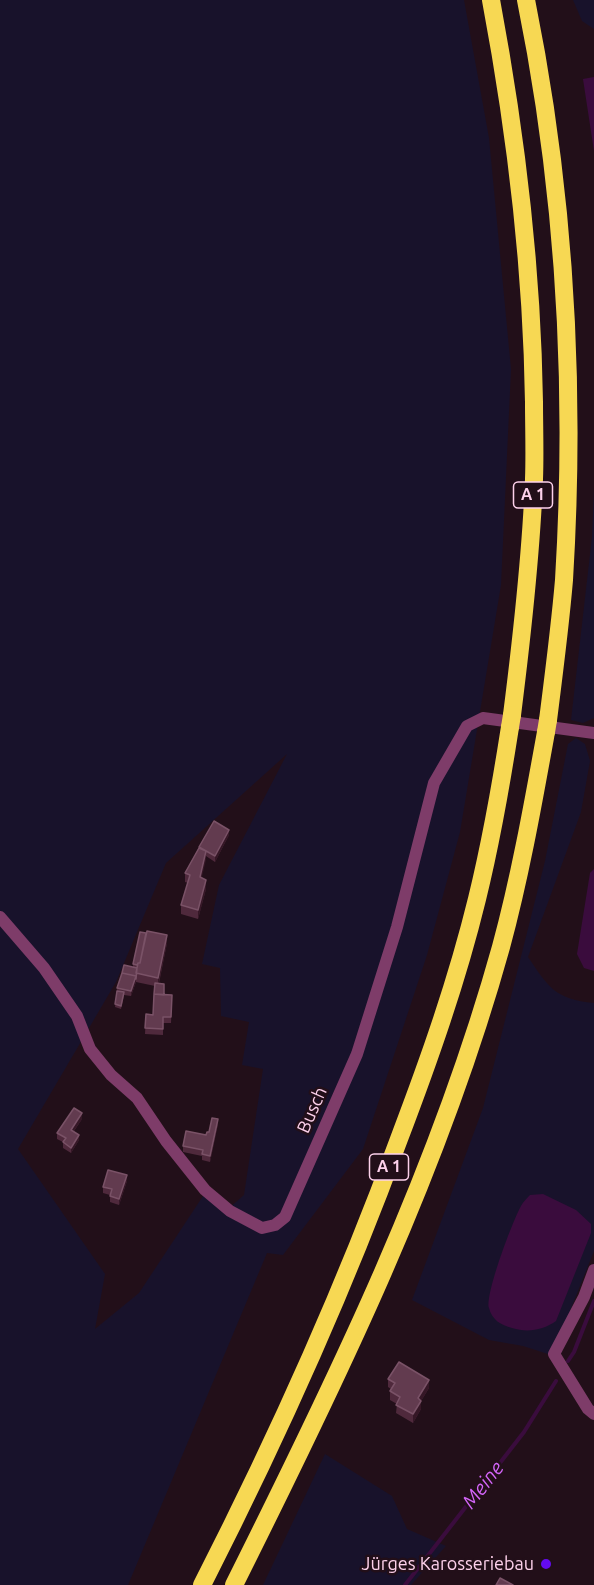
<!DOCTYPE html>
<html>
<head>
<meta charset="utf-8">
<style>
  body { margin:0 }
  canvas { display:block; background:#220f19 }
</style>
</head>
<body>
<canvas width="594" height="1585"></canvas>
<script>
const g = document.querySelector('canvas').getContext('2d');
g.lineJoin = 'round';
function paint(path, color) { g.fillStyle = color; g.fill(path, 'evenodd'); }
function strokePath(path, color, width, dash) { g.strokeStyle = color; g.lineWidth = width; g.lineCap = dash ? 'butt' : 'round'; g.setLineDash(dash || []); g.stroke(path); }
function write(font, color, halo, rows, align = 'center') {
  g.font = font + ' Ubuntu,sans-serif'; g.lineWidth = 5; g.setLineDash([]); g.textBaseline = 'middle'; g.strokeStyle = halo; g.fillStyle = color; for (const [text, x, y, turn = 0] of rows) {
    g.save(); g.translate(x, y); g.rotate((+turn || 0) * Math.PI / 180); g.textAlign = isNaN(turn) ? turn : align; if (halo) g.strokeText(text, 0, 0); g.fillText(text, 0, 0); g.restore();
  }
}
const green = new Path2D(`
  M0,0H464L489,138L511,369L501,585L460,832L427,955L363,1149L283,1255L267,1253L128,1585H0ZM287,754L219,885L202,964L220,968L221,1016L249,1022L242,1065L263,1069L244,1195L228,1209L207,1190L139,1293L95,1329L105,1274L18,1149L116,982L166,863Z
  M573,0H594V29L582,21Z
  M594,489V718L583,723L571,720L592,537Z
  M576,738L585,744L590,761L581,812L528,957C549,988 555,999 594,1003V1251L558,1341L548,1354L523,1346L489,1340L412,1300L483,1108L545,861L568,744Z
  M325,1454L392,1496L407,1529L446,1546L411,1585H263Z`);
const water = new Path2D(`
  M594,77V151L583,79Z
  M594,869V971L584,968L577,954L590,873Z
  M543,1194L576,1210L591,1224V1233L556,1321C543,1330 528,1333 512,1328C501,1325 492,1320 489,1308C485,1294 513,1220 521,1206C523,1202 527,1198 530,1195Z`);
const stream = new Path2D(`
  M568,1361L574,1352L594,1301
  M405,1585L524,1432L556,1381`);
const minor = new Path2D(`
  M0,917L44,968L77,1016L90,1049L111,1075L137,1098L166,1141L205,1190L230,1211L262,1228L275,1225L285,1217L357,1054L397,927L434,783L467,726L483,718L594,733
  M594,1270L584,1297L554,1354L588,1409L594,1414`);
const motorway = new Path2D(`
  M491,0C516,133 532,266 534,402C534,428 535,454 534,479C531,558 522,636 512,715
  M526,0C565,192 576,384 564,580C560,627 554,673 548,720
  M202,1585C276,1440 343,1292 399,1139C429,1060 457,981 477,899C491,842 501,785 510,727
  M234,1585C337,1379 439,1170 501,947C520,877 533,804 546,732`);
const motorwayBridge = new Path2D(`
  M510,727L512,715
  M546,732L548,720`);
const wall = new Path2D(`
  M229,835L215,862L206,856L201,878L206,889L198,919L181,914V905L188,883L185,882V873L199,847Z
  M167,943L159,983L164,995H172L171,1023H163V1035L145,1034L146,1014L153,1015L155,986L136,982L131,996L124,995L121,1009L115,1007L117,988L133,967V964Z
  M82,1119L74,1131L79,1140L71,1153L63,1148V1142L57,1139V1133Z
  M218,1124L210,1162L202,1160V1156L183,1152V1146L206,1135Z
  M127,1181L119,1205L110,1202V1195L103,1193V1187Z
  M388,1379L429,1388L421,1401V1409L413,1423L396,1413L397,1404L390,1400V1391L391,1389L388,1387Z`);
const shadedWall = new Path2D(`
  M229,830V835L215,862V856Z
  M206,851V860L200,885V877Z
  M206,880V889L198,919V910Z
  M167,935V943L158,986V978Z
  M136,976V982L131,996V991Z
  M82,1113V1119L71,1135V1130Z
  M218,1119V1124L210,1162V1156Z
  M79,1135V1140L71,1153V1148Z
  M127,1175V1181L119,1205V1199Z
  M429,1380V1388L421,1401V1409L413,1423V1414L418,1398Z`);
const building = new Path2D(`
  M214,821L229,830L215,856L199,847Z
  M199,848L206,851L200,877L206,880L198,910L181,905L190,875L185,873Z
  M147,931L167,935L158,978L136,973L138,963H140Z
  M140,932L146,933L140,963H138L137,965L133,964Z
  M124,965L137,968L136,979V976L122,973Z
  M122,973L136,976L131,991L117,988Z
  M155,983L164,984V995L154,994Z
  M117,991L124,992L121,1006L115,1004Z
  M154,994L172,995L171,1017H163V1029L145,1028L146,1014L153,1015Z
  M74,1108L82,1113L71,1130L79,1135L71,1148L63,1142L66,1138L57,1133Z
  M212,1118L218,1119L210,1156L202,1154L203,1150L183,1146L186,1131L206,1135L207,1132H209Z
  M108,1170L127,1175L119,1199L110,1196L112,1189L103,1187Z
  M399,1362L429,1380L418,1398L421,1401L413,1414L396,1405L400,1397L390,1391L395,1383L388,1379Z
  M500,1578L513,1585H496Z`);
const markers = [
  [546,1564,6,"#640bef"]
];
const shields = [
  [533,495,39],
  [389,1167,39]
];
const shieldNames = [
  ["A 1",533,495],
  ["A 1",389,1167]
];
const streetNames = [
  ["Busch",312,1110,-66]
];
const poiNames = [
  ["Jürges Karosseriebau",534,1564]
];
const waterNames = [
  ["Meine",483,1485,-52]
];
paint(green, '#18122b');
paint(water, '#3a0c3d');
strokePath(stream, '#3a0c3d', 4);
strokePath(minor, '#7e3c69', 12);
strokePath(motorway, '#f7d853', 18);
strokePath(motorwayBridge, '#f7d853', 18);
paint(wall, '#4f293c');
paint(shadedWall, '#351726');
paint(building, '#623b4f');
strokePath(building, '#7a5267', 1.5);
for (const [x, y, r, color] of markers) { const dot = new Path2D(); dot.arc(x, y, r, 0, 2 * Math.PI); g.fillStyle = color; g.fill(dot); strokePath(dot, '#220f19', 2); }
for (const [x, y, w] of shields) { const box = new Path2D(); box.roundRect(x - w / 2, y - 13, w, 26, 4.5); g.fillStyle = '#220f19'; g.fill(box); strokePath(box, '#fdd1eb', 1.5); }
write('bold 16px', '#fdd1eb', null, shieldNames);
write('18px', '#fdd1eb', '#220f19', streetNames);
write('18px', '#fdd1eb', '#220f19', poiNames, 'right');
write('italic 20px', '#d365f8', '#220f19', waterNames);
</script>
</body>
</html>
